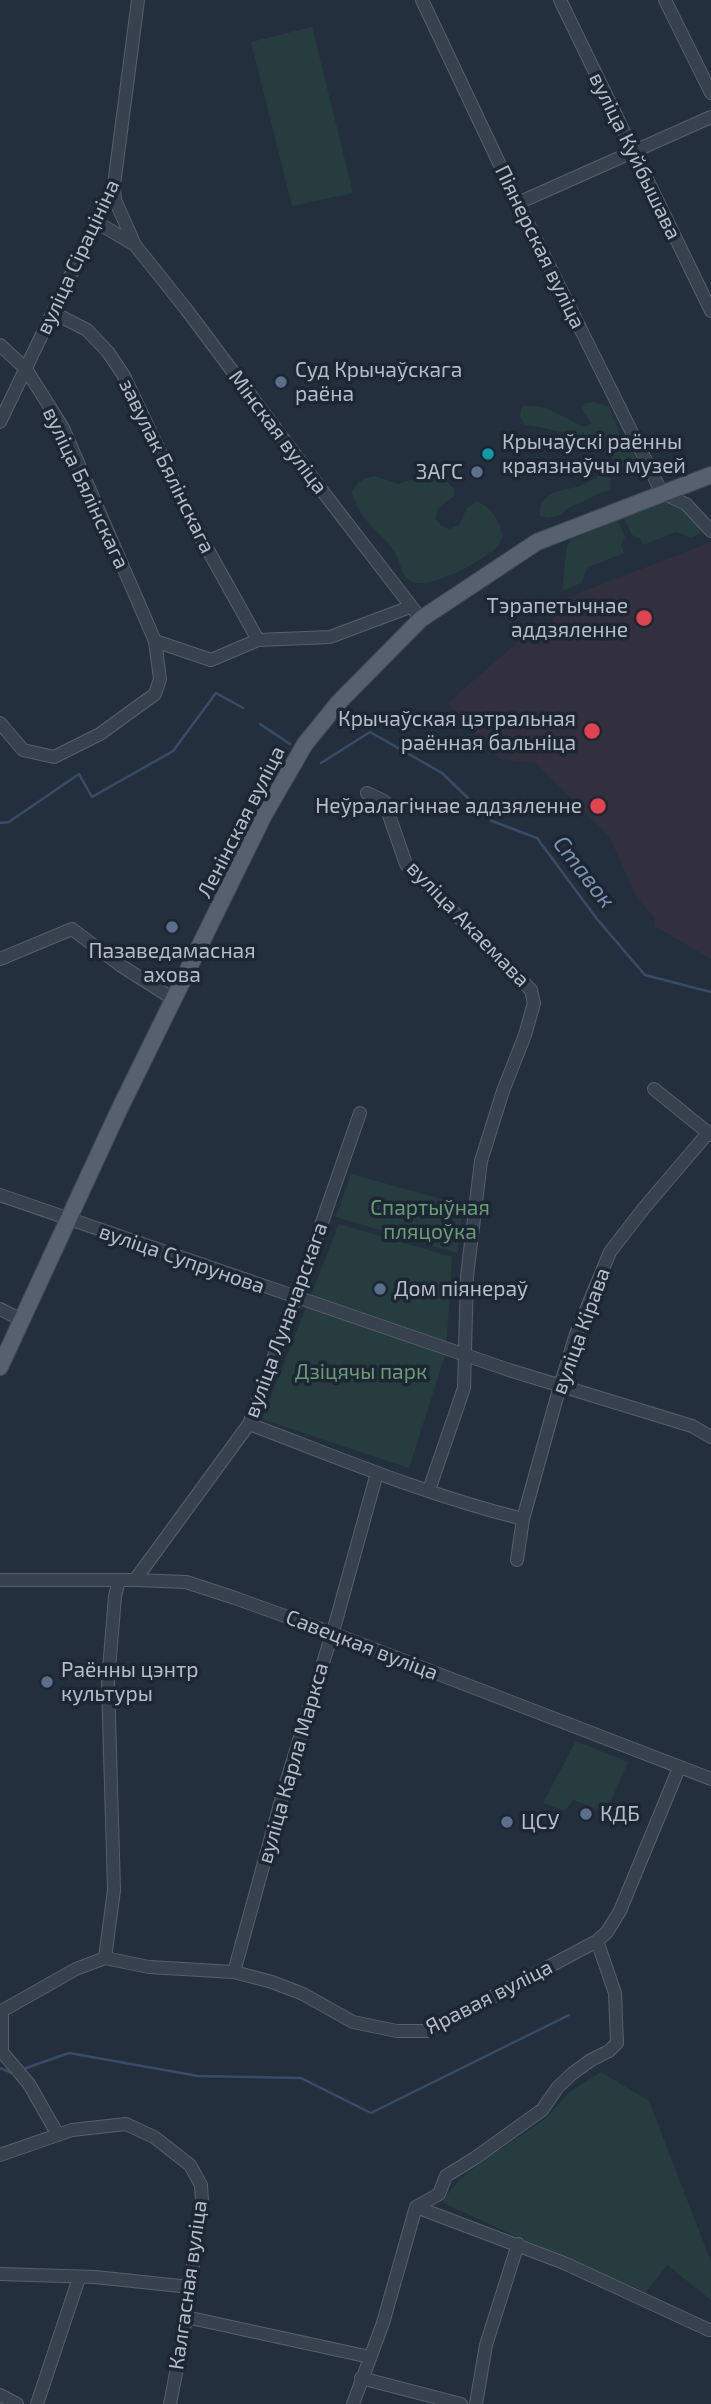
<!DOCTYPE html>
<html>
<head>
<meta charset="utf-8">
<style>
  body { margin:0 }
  canvas { display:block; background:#242f3e }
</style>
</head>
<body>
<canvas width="711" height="2404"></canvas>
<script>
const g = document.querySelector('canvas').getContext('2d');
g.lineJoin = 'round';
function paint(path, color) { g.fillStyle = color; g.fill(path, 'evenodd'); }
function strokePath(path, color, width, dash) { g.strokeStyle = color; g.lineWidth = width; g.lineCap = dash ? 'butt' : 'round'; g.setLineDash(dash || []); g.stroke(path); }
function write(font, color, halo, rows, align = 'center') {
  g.font = font + ' "Exo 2",sans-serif'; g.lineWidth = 7; g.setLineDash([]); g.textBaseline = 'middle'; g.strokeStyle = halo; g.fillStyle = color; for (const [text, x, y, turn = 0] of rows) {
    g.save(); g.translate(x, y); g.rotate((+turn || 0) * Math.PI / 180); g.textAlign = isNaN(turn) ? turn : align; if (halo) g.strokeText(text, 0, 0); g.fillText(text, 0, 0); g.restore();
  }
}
const medical = new Path2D(`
  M709,543H711V959L655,926V918L637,898L609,836L536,763L500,759L448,703L527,634L546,643L560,604L564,599Z`);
const green = new Path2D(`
  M312,27L353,193L292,206L251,42Z
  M594,402L609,407L622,441L634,454L638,463L630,469C617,464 610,455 598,448C576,435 550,428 525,425L520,416L522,407C539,400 567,419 583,427L592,424L582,409L585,403Z
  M603,473L608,474L611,481L610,489L568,508L560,515L547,518L540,516C537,493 560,491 576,487C586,484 594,479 603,473Z
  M375,476L398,484L417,478H437L447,482L454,489V496L438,508L435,518L441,526L450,529L459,525L467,508L477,501C494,510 498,519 503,536C500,541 498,546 494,550C478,562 430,591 410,581C401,576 401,562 395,553C380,529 360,523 352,492C357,482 364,478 375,476Z
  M667,502L681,504L700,527L699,534L691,538L676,532L643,545L640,538L632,535L624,518Z
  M617,520L625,537L621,545L624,553L588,567L581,583L562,591L567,546L571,540Z
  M351,1174L463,1205L457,1253L336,1217Z
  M339,1224L452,1257L446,1352L409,1468L262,1419Z
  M576,1741L628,1762L606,1812L573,1800L565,1811L543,1803Z
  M601,2072L649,2101L711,2262V2300L667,2265L646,2292L545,2250L442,2202C468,2164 503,2150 538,2124C549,2116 556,2107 565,2097C575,2087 589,2080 601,2072Z`);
const stream = new Path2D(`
  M260,724L290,744
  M321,763L370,732L442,773L492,821L537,838L597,919L645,975L711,992
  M0,823L9,822L79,774L92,797L173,751L216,693L243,708
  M0,2068L12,2073
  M26,2068L69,2053L198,2076L301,2078L371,2113L569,2015`);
const minor = new Path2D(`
  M422,0L518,203L662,493L686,504L711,531
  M560,0L711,311
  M665,0L711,93
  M114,187L115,200L135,245
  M518,203L711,117
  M98,223L135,245L186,309L320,488L421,619
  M54,313L87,330L108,352L124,376L198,532L258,640
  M0,345L26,369L63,428L155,641L160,679L155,694L100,734L54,757L23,750L0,723
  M0,422L114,185L138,0
  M155,641L211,660L258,640L330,637L410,607
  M367,793L384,801L406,864L531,990L534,1003L525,1035L503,1091L481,1161L467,1276L464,1388L429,1490
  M0,959L72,929L120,965L175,1000
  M654,1089L711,1135
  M0,1195L509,1370L692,1426L711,1437
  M0,1309L22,1320
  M249,1424C339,1458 429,1496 523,1519
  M517,1560L523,1519L560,1386L576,1334L610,1252L644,1208L708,1133
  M0,1580H135L186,1582L235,1598L332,1633L711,1779
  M135,1580L249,1424L296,1297L360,1113
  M105,1958L114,1890L108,1682L115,1596L119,1580
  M234,1972L285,1786L336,1621L377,1473
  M2,2011V2052L29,2084L58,2135
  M0,2012L76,1969L105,1958L149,1967L234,1972L272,1982L303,1994L353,2022L397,2031H428L597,1941L607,1932L620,1911L679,1768
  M0,2155L72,2130L126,2124L154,2137L190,2165L201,2185L202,2201L183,2337L170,2404
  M416,2207L439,2194L446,2176L475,2158L542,2110L558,2087L573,2073L591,2060L609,2051L617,2043L615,1993L597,1941
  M416,2207L564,2263L709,2330
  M0,2274L95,2277L190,2287
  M186,2317L370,2357
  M361,2378L461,2404
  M0,2395L17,2404
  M37,2404L79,2278
  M353,2404L383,2323L416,2207
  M476,2404L486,2345L518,2244`);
const major = new Path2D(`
  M0,1367L119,1110L264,815L305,744L339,702L421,619L537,542L711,475`);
const markers = [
  [281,382,7,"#5c6f8a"],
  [488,454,7,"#0f9aa8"],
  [477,472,7,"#5c6f8a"],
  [644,618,9,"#e0444e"],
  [592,731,9,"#e0444e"],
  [598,806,9,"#e0444e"],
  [172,927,7,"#5c6f8a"],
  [380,1289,7,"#5c6f8a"],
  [47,1682,7,"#5c6f8a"],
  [586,1814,7,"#5c6f8a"],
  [507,1822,7,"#5c6f8a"]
];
const streetNames = [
  ["вуліца Куйбышава",635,156,64],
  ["Піянерская вуліца",540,247,64],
  ["вуліца Сірацініна",78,257,-65],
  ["Мінская вуліца",278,432,53],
  ["завулак Бялінскага",167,466,64],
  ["вуліца Бялінскага",86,488,65],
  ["Ленінская вуліца",241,822,-63],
  ["вуліца Акаемава",468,924,46],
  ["вуліца Супрунова",182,1259,19],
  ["вуліца Луначарскага",286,1320,-70],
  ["вуліца Кірава",581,1331,-70],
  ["Савецкая вуліца",362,1645,21],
  ["вуліца Карла Маркса",293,1763,-74],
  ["Яравая вуліца",489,1997,-27],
  ["Калгасная вуліца",188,2285,-82]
];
const poiNames = [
  ["Суд Крычаўскага",295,370],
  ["раёна",295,394],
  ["Крычаўскі раённы",502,442],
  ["краязнаўчы музей",502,466],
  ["ЗАГС",463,472,"right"],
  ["Тэрапетычнае",628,606,"right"],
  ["аддзяленне",628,630,"right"],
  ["Крычаўская цэтральная",576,719,"right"],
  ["раённая бальніца",576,743,"right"],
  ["Неўралагічнае аддзяленне",582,806,"right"],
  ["Пазаведамасная",172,951,"center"],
  ["ахова",172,975,"center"],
  ["Дом піянераў",394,1289],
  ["Раённы цэнтр",61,1670],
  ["культуры",61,1694],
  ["КДБ",600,1814],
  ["ЦСУ",521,1822]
];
const parkNames = [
  ["Спартыўная",430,1208],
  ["пляцоўка",430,1232],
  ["Дзіцячы парк",361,1372]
];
const waterNames = [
  ["Ставок",584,872,52]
];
paint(medical, '#32303f');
paint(green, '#263c3f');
strokePath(stream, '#394c67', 2.5);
strokePath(minor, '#565f6c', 14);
strokePath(major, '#414a57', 18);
strokePath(minor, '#38414e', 12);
strokePath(major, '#56606e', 16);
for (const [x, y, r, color] of markers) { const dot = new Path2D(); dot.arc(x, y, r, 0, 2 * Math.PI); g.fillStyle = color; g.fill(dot); strokePath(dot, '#1d2633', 2.5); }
write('21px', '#b4bcc9', '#1d2633', streetNames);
write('21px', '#b4bcc9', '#1d2633', poiNames, 'left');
write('21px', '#6b9a76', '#1d2633', parkNames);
write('italic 23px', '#7c92b1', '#1d2633', waterNames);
</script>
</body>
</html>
